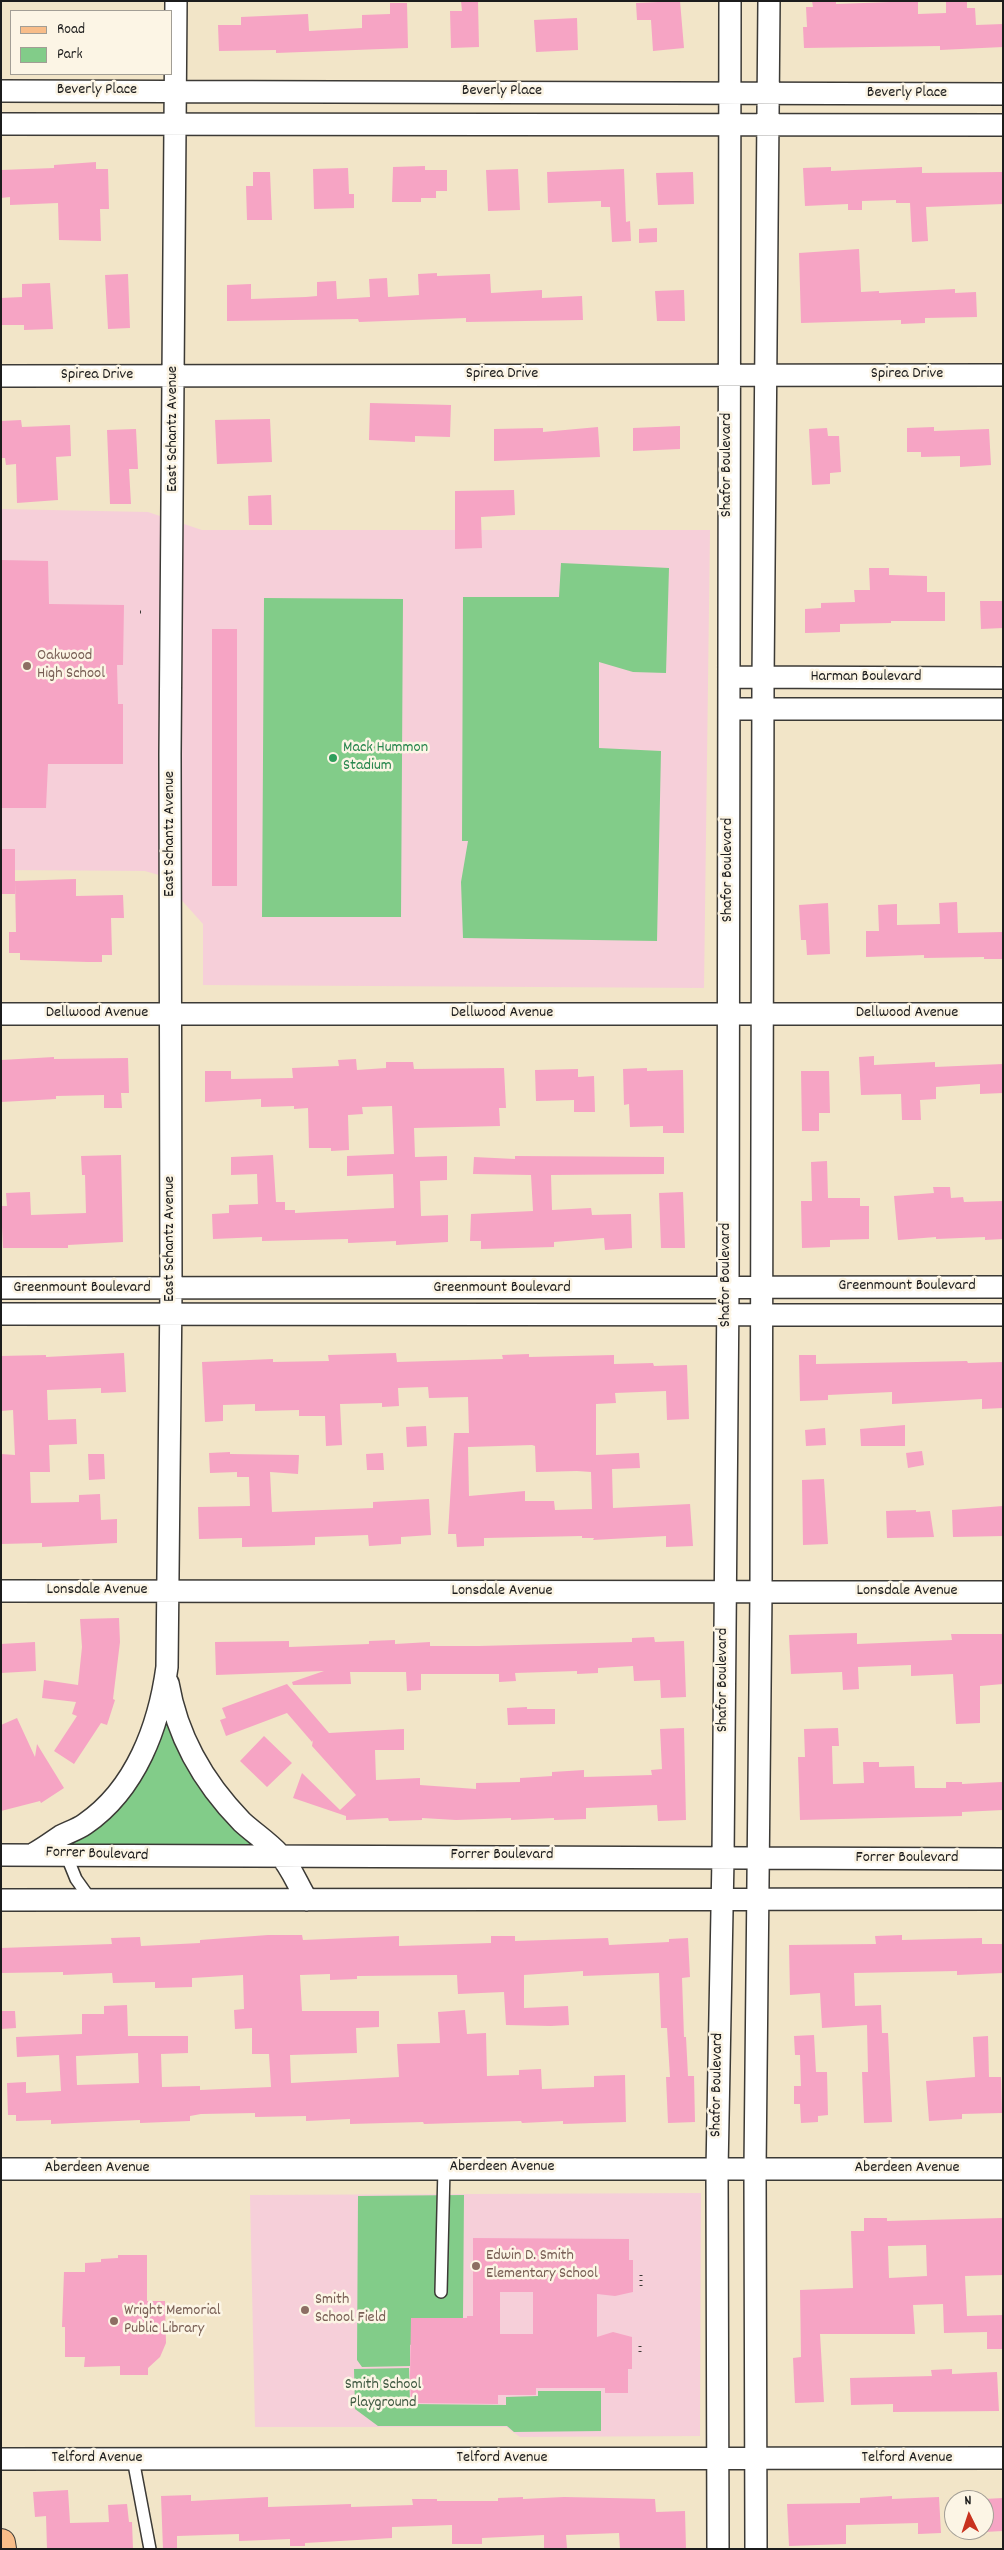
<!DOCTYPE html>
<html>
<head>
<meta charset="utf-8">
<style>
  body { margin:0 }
  #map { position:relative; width:1004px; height:2550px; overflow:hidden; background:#f2e5c8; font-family:Dekko,sans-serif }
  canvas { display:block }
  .frame { position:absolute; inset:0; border:2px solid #1c1c1c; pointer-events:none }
  .legend { position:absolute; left:10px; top:10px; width:162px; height:65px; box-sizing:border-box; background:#fcf5e5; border:1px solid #a29e95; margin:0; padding:6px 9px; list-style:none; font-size:15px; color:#1c1c1c }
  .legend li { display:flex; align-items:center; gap:10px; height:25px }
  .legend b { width:25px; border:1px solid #a29e95 }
  .north { position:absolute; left:944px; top:2490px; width:50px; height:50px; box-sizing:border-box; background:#fcf5e5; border:1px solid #a29e95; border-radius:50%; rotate:356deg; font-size:14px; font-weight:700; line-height:20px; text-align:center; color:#1c1c1c }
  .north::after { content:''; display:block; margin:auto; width:18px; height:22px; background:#c8321e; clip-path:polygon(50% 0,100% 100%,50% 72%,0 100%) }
</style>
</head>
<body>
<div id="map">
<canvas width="1004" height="2550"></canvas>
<div class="frame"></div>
<ul class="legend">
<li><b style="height:6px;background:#f8bd89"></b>Road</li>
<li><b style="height:14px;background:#82cc89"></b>Park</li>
</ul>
<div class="north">N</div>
</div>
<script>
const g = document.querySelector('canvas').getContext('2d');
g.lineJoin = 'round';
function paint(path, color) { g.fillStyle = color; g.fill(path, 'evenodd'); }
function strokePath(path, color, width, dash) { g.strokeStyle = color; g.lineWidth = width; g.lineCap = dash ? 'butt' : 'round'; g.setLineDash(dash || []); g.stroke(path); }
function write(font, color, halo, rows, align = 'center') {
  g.font = font + ' Dekko,sans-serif'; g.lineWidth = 5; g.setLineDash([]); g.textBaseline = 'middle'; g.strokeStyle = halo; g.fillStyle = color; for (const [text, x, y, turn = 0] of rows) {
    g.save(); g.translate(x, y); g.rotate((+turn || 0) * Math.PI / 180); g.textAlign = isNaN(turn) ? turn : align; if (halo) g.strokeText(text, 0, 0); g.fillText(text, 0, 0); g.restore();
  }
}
const built = new Path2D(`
  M1,509L148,512L202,530H710L704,988L203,985V924L159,875L145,871L1,870Z
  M701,2193L700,2436L520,2437L506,2427H255L250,2195Z`);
const green = new Path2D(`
  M561,563L669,568L666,673L633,672L599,662V748L661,751L657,941L463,938L461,882L468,841H462L463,597H559Z
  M264,598L403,599L401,917H262Z
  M161,1701L187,1745L280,1855L65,1854L62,1836L102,1811Z
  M464,2195L463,2318L410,2345V2366L362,2367L357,2360L358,2196Z
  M409,2368L410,2404L506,2405V2397L538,2396V2391H601V2431L514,2432L507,2426H378L355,2409L354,2369Z`);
const building = new Path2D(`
  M461,1H478L479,47L451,48L450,11H462Z
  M680,1L684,48L653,51L651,20H637L636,3Z
  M812,1H836V4L918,1V14L946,13V1H967V8H975L976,25L1003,24V47L940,50V46L804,48L803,27H807L806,7H813Z
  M390,3H407L408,48L276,53V50L219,51L218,25H241V17L308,14L309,31L362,28V15L390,14Z
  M577,18L578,50L536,52L534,20Z
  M96,162V169H108L109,209H100L101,241L59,240L58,203L10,205V197L1,198V170L54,168V165Z
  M425,166V170H447V191H436V198H421V202H392L393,167Z
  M831,167V171L922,167V173L1003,172V204L926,207L928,241L912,242L910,203H896V200L862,201V210H848V204L805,206L803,168Z
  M348,168L349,194H354V208L314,209L313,169Z
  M518,169L520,210L488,211L486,170Z
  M624,169L626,222L630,221L631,241L612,242L610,207H601V201L548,203L547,172Z
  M253,172H270L272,220H247L246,186H253Z
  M693,172L694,204L658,205L656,173Z
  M657,228V242L639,243V229Z
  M859,249L861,292L879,291V293L955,289V293L976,292L977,317L925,318V323L901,324V320L801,323L799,253Z
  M437,273V276L490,274L491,293L542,290V298L582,296L583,320L466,322V318L359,322L358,319L227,321V285L251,284V299L306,297L317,296V282L336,281L337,299L370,297L369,279L387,278L388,297L419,295L418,274Z
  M128,274L130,328L108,329L105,275Z
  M50,283L53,329L24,330V325H1V298L22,297V284Z
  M684,290L685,321H657L655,291Z
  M370,403L451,405L450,437L415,436V442L369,440Z
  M270,419L272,462L217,464L215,420Z
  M21,420L22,427L70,425L71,456L56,457L58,500L17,503L16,464L6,465L5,458H1V421Z
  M680,426V449L633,451V428Z
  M598,427L600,457L494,461V429L543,428V432Z
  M934,427V431L989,429L991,465L960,467V456L921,457V452H907V428Z
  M827,428L828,436H839L841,472L830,473V484L812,485L809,429Z
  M136,429L138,469H129L131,504H110L107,430Z
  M514,490L515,515L481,517L482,548L455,549V491Z
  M271,495L272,525H249L248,496Z
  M1,560L48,561L49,604L124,605L123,665H117L118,704H123V764H48L46,808H1Z
  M869,568H889V575L927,576V592H945V621H891V623L840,624V632L805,633V609L821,608V603L855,602L854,590H870Z
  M980,601H1003V628L981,629Z
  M212,629H237V886H212Z
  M1,849H15V894H1Z
  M76,879V896L123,895L124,918H111L112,955H102V962H88L20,960V953H9V932H16L15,881Z
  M957,902L958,933L1003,932V959H984V957L924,958V955L866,957V931H879L878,905L897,904V925L940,924L939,903Z
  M828,903L830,954L807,955L806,940H801L799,905Z
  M874,1056V1065L935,1062V1067L1003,1064V1093L980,1094V1084L936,1087V1099L920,1100L921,1120H902L901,1094L861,1095L859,1057Z
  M54,1057V1059L128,1058L129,1093H121L122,1108H104V1095L56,1096V1099L1,1102V1060Z
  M356,1059L357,1070L386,1068V1062H413L414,1069L504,1068L506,1108H499L500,1126L414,1128L415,1157L447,1156V1180L420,1181L421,1216L448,1215V1242L396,1245V1241L348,1243V1239L262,1241V1237L213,1239L212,1214L229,1213V1205L258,1204L257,1174L231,1175V1157L273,1155L276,1202H285V1210H295V1213L394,1208L393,1174L347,1176V1156L394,1154L392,1106L362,1107L363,1114L348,1115L349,1150L331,1151V1148H309L308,1108L294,1109V1106L261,1107V1099L205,1102V1071H231V1079L293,1078L292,1068L339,1066L338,1060Z
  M647,1068V1071L683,1070L684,1133H663V1126L630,1127L629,1104L624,1105L623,1069Z
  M578,1069V1077L594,1076L595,1112H574V1100L536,1101L535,1070Z
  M801,1071H829L830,1113H819V1131H802Z
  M121,1155L123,1242L68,1245V1248H3L1,1206H7L6,1193L30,1192L31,1215L86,1213L85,1175H82L81,1156Z
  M515,1156L664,1157V1174L551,1175L552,1210L591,1208L592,1215L631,1214L632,1248L605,1250L604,1238L554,1242V1247L481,1249V1241H470L471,1214L533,1211L531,1175L473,1174L474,1157L515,1159Z
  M827,1161L828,1198H860V1206H869V1239L830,1240V1247L802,1248L801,1201H812L811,1162Z
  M933,1187H950L951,1198L963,1197L964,1202L1003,1201V1239L985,1240V1237L936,1239V1237L898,1240L894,1196L934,1193Z
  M683,1192L685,1248H661L659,1193Z
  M124,1353L126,1392L101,1393V1388L47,1390L48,1420L76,1419L77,1444L49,1445L50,1472H30L31,1503L79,1502V1495L100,1494L101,1520L117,1519V1543L42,1547V1543L1,1544V1454L15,1455L13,1410L1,1411V1356L46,1355V1357Z
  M396,1353L397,1362L503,1359L502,1355L529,1354V1357L614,1355V1364L653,1363L654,1366L687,1365L689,1419L667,1420L666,1391L615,1393L616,1403L596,1404V1455L639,1453L640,1468L612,1469L613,1508L690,1504L693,1546L666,1547V1536L593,1540L594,1538H582V1536L484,1538V1546L457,1547L456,1534H448L454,1433H469L468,1397L429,1398L428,1387L398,1388L399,1406L382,1407V1403L340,1404L342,1445L326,1446L325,1416H299V1410L255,1411V1404L223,1405V1421L205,1422L202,1362L273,1359V1362L329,1361L328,1355ZM532,1445L535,1446L536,1472L577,1471L591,1472L592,1509L555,1510L554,1501H525V1491L469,1496L468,1447Z
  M799,1355H816V1364L967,1361L968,1363L1003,1362V1408L982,1409V1399L892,1404V1392L828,1395V1400L800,1401Z
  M905,1425V1446H861L860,1429Z
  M426,1426L427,1446L407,1447L406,1427Z
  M825,1428L826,1445L806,1446L805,1430Z
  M922,1451L924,1465L908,1468L906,1453Z
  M230,1452V1454L299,1455L298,1474L270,1472L272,1512L373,1508V1502L429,1499L431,1535L401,1537V1544L369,1546L368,1535L315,1537V1545L286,1546L242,1547V1538L199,1539L198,1507L250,1506L249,1477H237V1472L210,1473L209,1453Z
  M383,1453L384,1470H367L366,1454Z
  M88,1454H104L105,1479L89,1480Z
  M824,1479L828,1544L803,1545L802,1480Z
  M1003,1506V1536L953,1537L952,1510Z
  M916,1510V1512L930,1511L934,1537L887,1538L886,1511Z
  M119,1618L120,1642L113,1699L115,1700L107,1725L101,1723L74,1764L54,1751L77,1716L72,1714L76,1702L42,1698L44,1680L78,1685L82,1647L80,1619Z
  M857,1633V1644L952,1640L951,1634H1003V1684L980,1686V1723L956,1724L953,1674L911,1676V1665L858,1667L859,1689L843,1690L842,1672L791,1674L789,1635Z
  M654,1637L655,1642L684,1641L686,1697L661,1698L660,1680L634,1681L633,1666L598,1668V1673L577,1674V1671L515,1673L516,1681L499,1682V1674H421V1690L407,1691L406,1672H350L351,1684L293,1685L292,1682L324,1671L216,1675L215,1642L289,1641V1647L369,1644V1641L395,1640V1644L430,1642V1646H479L632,1642V1638Z
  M35,1642L36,1671L1,1673V1644Z
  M287,1684L329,1733L404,1729V1750H375L376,1780L420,1778V1785L476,1789V1783L520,1782V1778L552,1776V1772L584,1770V1777L652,1775L651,1770L662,1769L660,1729L684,1728L686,1820L658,1821L657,1805L586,1808V1819L554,1820V1818L511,1820V1818L456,1820L422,1818V1820L389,1821L388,1818L346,1820V1816L293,1798L302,1773L340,1810L356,1795L312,1746L313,1740L312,1742L287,1713L226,1736L220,1720L226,1718L222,1708Z
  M527,1707V1709H555V1724L508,1725L507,1708Z
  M17,1718L35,1757L37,1744L64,1788L41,1803L40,1801L1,1811V1725Z
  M838,1728L839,1746H832L833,1784L864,1783L863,1762H879V1767L914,1766L915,1788H946V1782H962V1784L1002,1782L1003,1810L962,1812V1816L800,1820L798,1757H805L804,1729Z
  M264,1736L292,1763L267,1787L240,1761Z
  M268,1935H302L303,1940L399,1936V1946L491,1943V1936H515V1941L608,1938L609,1945L669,1942V1939L688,1938L690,1977L682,1978L684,2037H686L688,2076H694L695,2122L668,2123L666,2077H670L667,2028H661L659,1973L583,1976V1971L524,1975V2008L568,2006L569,2025L551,2026L506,2025L504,1992L458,1994L457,1975L357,1976V1979L330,1980V1974L300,1975L302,2011H379V2027L356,2028L357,2053L290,2055L291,2083L399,2077L397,2044L440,2043L438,2012L465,2010L467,2034L486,2033L487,2076L519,2075V2070L541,2069L542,2089L594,2087V2076L625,2075L626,2122L563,2124V2121L522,2123L521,2121L424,2124L423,2122L350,2124V2119L306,2121V2116L255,2117V2113L201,2114L190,2116V2121L140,2123V2120L51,2124V2120L16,2121V2115H8L7,2083L26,2082V2093L61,2091L59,2055L17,2057L16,2037L82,2034V2014H104V2006L127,2005L128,2036H188V2053L161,2054L162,2087L200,2086V2090L271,2087L269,2054H252V2028L235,2029L234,2010L244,2009L243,1975L192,1978V1987L155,1988V1982L113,1983L112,1973L63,1975V1972L1,1973V1948L112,1944L111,1938L140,1937L141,1946L200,1943V1940ZM138,2053L139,2083L77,2085L76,2056Z
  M902,1935V1940L982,1938V1944H1003V1973L957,1975V1971L854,1973L855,2006L881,2005L882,2033H888L892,2122L864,2123L862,2072H868L867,2025L822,2028L820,1993L790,1995L789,1945L876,1944L875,1936Z
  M1,2011H15L16,2028L1,2029Z
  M814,2035L816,2072H827L828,2115L818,2116V2122L801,2123L800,2104H794V2086H801L800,2055H795L794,2036Z
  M988,2036L989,2077H1001L1002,2113L962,2114V2119L929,2121L926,2081L975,2077L973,2037Z
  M864,2218H887V2221L1003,2218V2275L965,2276L967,2316L1003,2315V2349H987V2332L944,2333L943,2304L913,2305L915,2334H820L824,2402L795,2403L793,2358L801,2357L800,2290L853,2288L851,2231H864ZM926,2245L927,2276L889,2278L888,2246Z
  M473,2238L629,2239V2260H633V2292L615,2296L597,2294V2337L613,2332L632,2337V2369H628V2393H605V2388H536V2395H498V2404L411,2403L410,2376L411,2318H467V2316H473ZM500,2292H533V2334H500Z
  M118,2255H147V2301H165L166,2343L160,2357L148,2368V2375H120V2366L84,2367L85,2357H65V2327H62L64,2272H85V2263L101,2262V2259L118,2258Z
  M952,2369V2374L997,2372L999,2411L893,2412V2404L851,2405L850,2378L932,2376L931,2370Z
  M68,2490L70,2523L109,2522L108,2505L127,2504L129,2522H132L133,2549H47L46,2516L35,2517L33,2492Z
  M191,2495V2501L268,2497V2507L351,2504V2507L413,2505L412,2499H437V2501H498V2498L523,2497V2499L564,2497L655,2499L656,2512L685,2511L686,2549H620L619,2533L566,2535L567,2548L544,2549V2535L482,2538V2544H452V2525L392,2527V2538L305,2543V2546H290V2539L239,2541V2534L177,2536V2549H163L161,2496Z
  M892,2496V2499L939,2497L941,2533L918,2534V2523L846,2525V2544L789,2546L787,2504L860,2503V2498Z
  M1003,2498V2531L984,2532V2499Z`);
const path = new Path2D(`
  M140,612H145
  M641,2286V2275
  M640,2352V2342`);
const lane = new Path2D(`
  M65,1852L76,1879L91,1900
  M441,2292L444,2168
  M133,2459L150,2549`);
const street = new Path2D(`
  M1,91L1003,94
  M1,124L1003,125
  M1,376L1003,375
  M729,677L1003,678
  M729,709H1003
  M1,1014H1003
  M1,1288L1003,1287
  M1,1314L1003,1315
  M1,1591L1003,1592
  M168,1683C177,1736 204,1783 242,1822C254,1833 268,1842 279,1854C291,1866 298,1886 307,1900
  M35,1853C44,1848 52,1842 61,1836C69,1832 78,1829 85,1824C136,1789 159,1726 167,1667L171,1290L170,753L176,1
  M1,1855L1003,1859
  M1,1900L1003,1899
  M1,2169H1003
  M1,2459L1003,2458
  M718,2549L717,2170L723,1858L728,1289L730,1
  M756,2549L755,2169L761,1592L763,679L769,1`);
const primary = new Path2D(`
  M1,2543L2,2549`);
const markers = [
  [27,666,5,"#8d6e63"],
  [333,758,5,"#2e9e5b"],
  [476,2266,5,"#8d6e63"],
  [305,2310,5,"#8d6e63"],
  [114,2321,5,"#8d6e63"]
];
const streetNames = [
  ["Beverly Place",97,91],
  ["Beverly Place",502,92],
  ["Beverly Place",907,94],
  ["Spirea Drive",502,375],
  ["Spirea Drive",907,375],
  ["Spirea Drive",97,376],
  ["East Schantz Avenue",174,429,-90],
  ["Shafor Boulevard",728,465,-90],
  ["Harman Boulevard",866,678],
  ["East Schantz Avenue",171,834,-90],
  ["Shafor Boulevard",729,870,-90],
  ["Dellwood Avenue",97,1014],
  ["Dellwood Avenue",502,1014],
  ["Dellwood Avenue",907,1014],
  ["East Schantz Avenue",171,1239,-90],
  ["Shafor Boulevard",727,1275,-90],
  ["Greenmount Boulevard",907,1287],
  ["Greenmount Boulevard",82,1289],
  ["Greenmount Boulevard",502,1289],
  ["Lonsdale Avenue",97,1591],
  ["Lonsdale Avenue",502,1592],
  ["Lonsdale Avenue",907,1592],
  ["Shafor Boulevard",724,1680,-90],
  ["Forrer Boulevard",97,1855,2],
  ["Forrer Boulevard",502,1856],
  ["Forrer Boulevard",907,1859],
  ["Shafor Boulevard",718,2085,-89],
  ["Aberdeen Avenue",502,2168],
  ["Aberdeen Avenue",97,2169],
  ["Aberdeen Avenue",907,2169],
  ["Telford Avenue",97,2459],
  ["Telford Avenue",502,2459],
  ["Telford Avenue",907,2459]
];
const educationNames = [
  ["Oakwood",37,657],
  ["High School",37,675],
  ["Edwin D. Smith",486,2257],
  ["Elementary School",486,2275],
  ["Smith",315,2301],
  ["School Field",315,2319],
  ["Wright Memorial",124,2312],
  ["Public Library",124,2330]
];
const leisureNames = [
  ["Mack Hummon",343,749],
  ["Stadium",343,767]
];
const parkNames = [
  ["Smith School",383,2386],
  ["Playground",383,2404]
];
paint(built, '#f6cfd9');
paint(green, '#82cc89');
paint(building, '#f6a4c4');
strokePath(lane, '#3c3a36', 14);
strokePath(street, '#3c3a36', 24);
strokePath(primary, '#3c3a36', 30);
strokePath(path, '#3c3a36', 3, [1, 4]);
strokePath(lane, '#fff', 11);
strokePath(street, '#fff', 21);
strokePath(primary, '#f8bd89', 28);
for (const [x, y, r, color] of markers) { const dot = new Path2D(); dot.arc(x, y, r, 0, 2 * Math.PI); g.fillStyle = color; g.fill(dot); strokePath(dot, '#fcf5e5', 2); }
write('16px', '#1c1c1c', '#fcf5e5', streetNames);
write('16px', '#785e54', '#fcf5e5', educationNames, 'left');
write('16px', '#27864d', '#fcf5e5', leisureNames, 'left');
write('16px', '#405a42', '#fcf5e5', parkNames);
</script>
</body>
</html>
